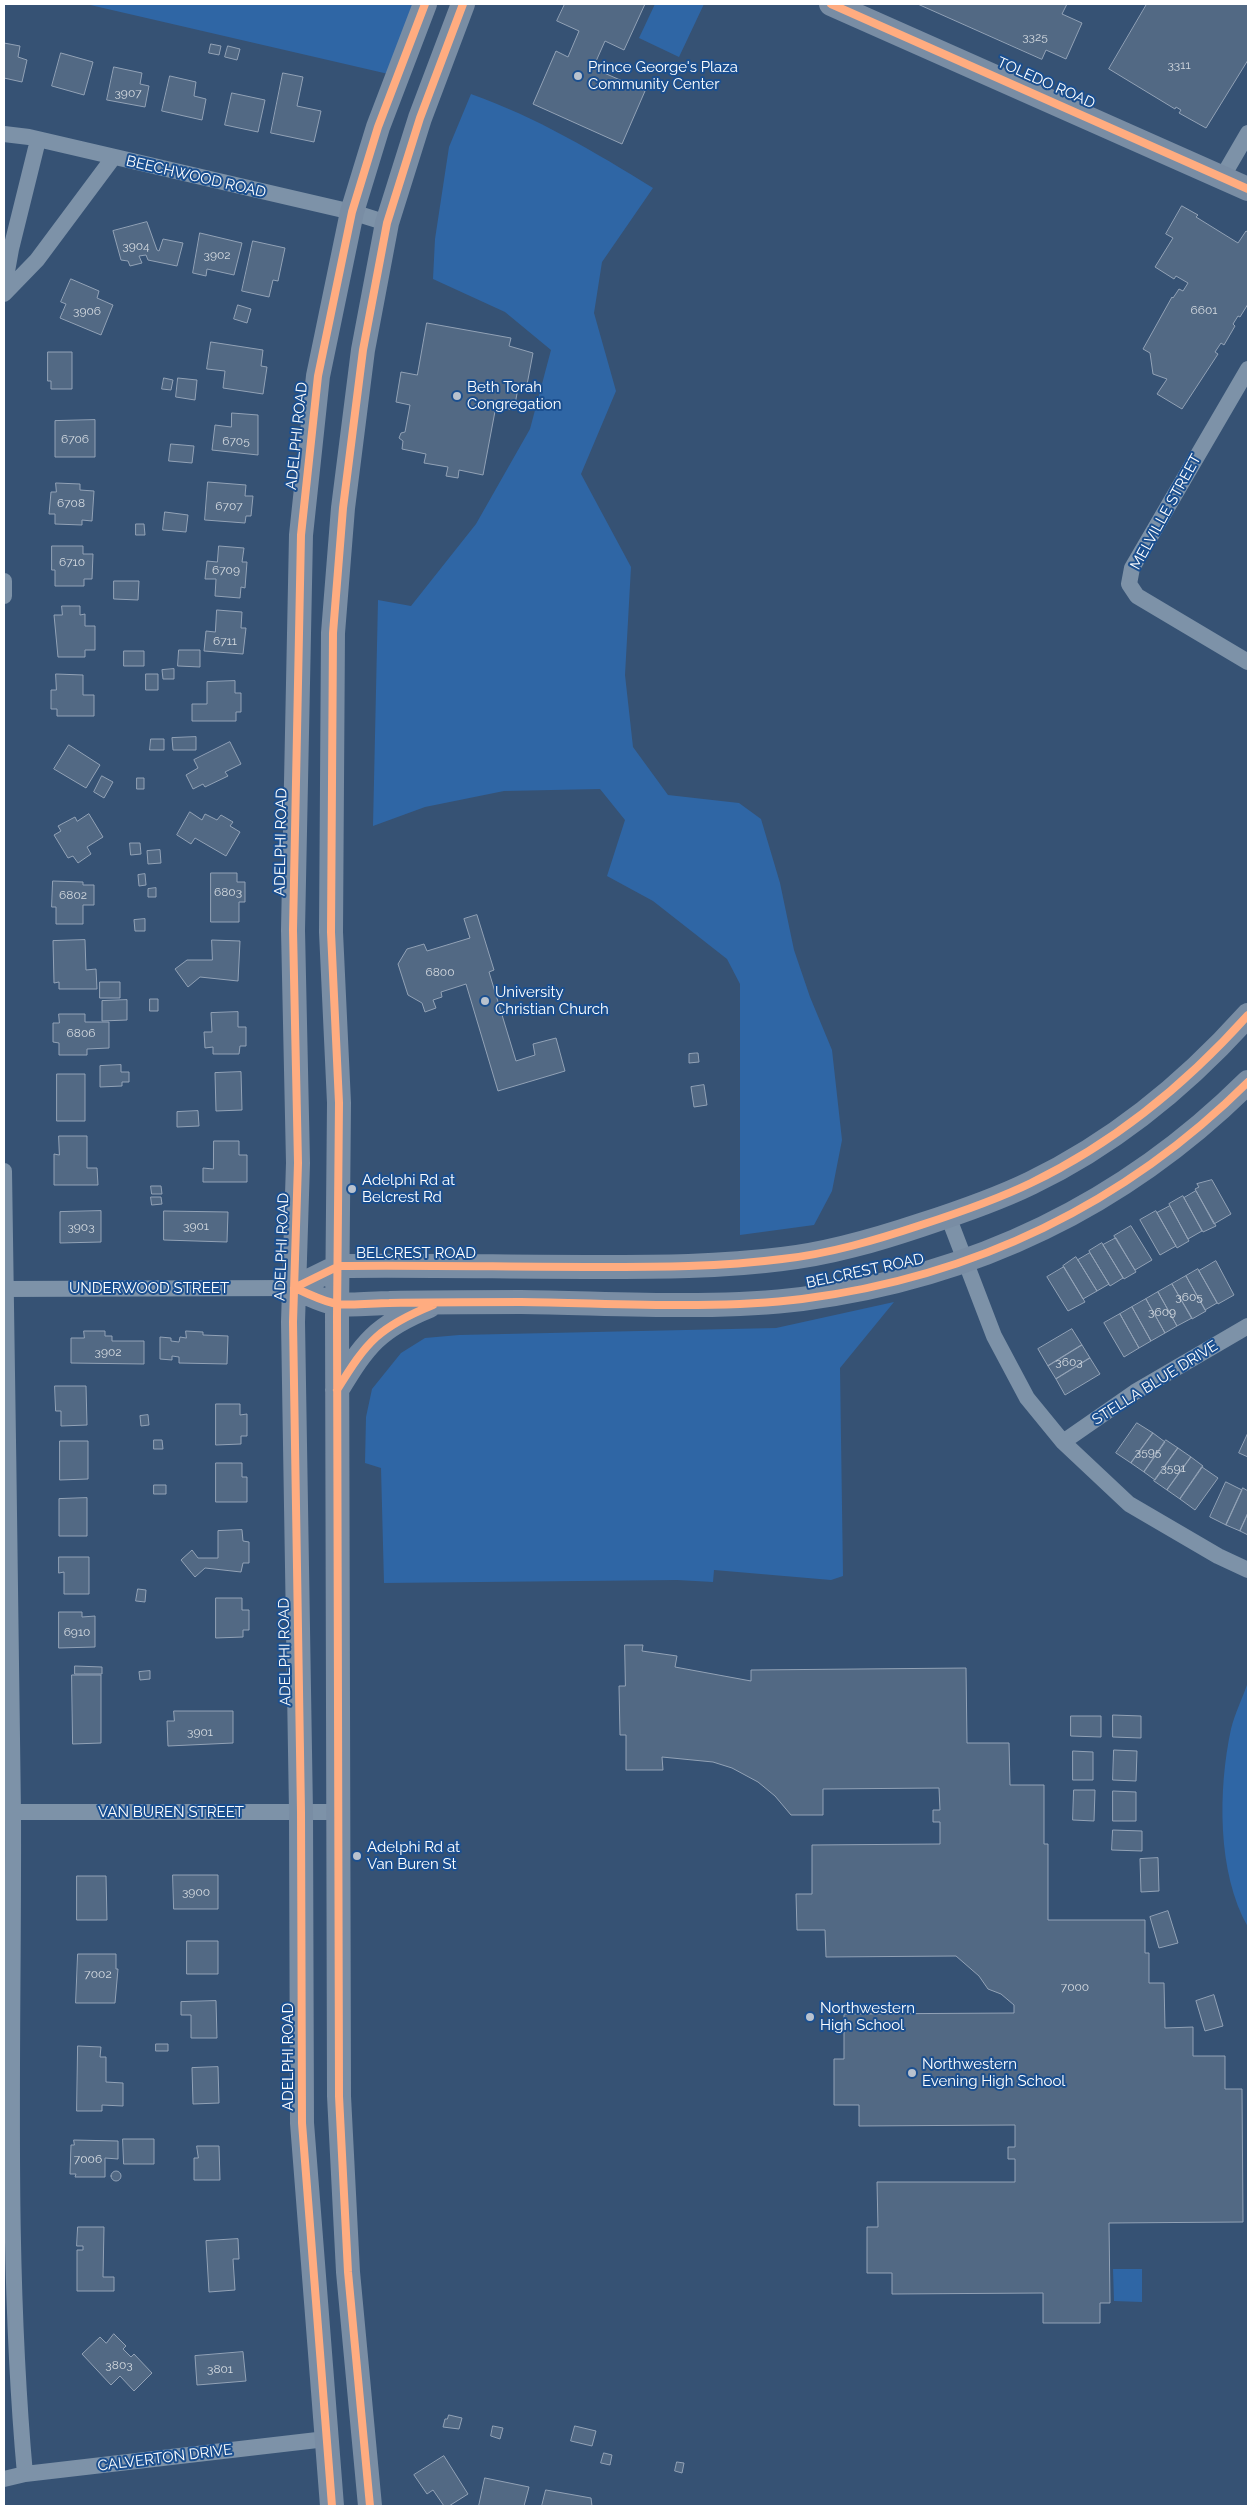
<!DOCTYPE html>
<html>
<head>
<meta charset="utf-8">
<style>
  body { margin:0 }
  #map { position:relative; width:1252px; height:2510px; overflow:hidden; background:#365274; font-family:Raleway,sans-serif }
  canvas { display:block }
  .frame { position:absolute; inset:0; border:5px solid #fff; pointer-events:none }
</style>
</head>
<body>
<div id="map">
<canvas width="1252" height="2510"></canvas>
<div class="frame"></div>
</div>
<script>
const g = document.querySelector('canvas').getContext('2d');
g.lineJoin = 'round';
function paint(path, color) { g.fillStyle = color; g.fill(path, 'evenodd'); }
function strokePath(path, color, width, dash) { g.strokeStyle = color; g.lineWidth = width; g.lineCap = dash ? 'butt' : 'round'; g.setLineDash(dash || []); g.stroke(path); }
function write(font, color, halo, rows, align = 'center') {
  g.font = font + ' Raleway,sans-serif'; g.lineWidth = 4; g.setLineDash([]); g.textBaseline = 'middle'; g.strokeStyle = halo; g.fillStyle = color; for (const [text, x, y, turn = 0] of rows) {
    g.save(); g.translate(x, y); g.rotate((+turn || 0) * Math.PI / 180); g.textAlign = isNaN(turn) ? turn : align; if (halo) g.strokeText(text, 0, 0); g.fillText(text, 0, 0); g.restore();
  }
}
const green = new Path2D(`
  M86,4H425L397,76Z
  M655,4H704L679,57L639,38Z
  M471,94C536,117 595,152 653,188L602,262L594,313L616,391L581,474L631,567L625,675L633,747L668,795L739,803L761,819L780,883L794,950L810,997L832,1050L842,1140L832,1191L814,1225L740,1235V984L727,959L653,901L607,876L625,820L600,789L504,791L425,807L373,826L378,600L411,606L476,524L530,429L551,350L505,312L433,279L435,239L449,147Z
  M894,1302L840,1368L843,1576L831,1580L714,1570L713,1582L677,1580L384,1583L381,1468L365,1463L366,1417L372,1389L401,1353L425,1338L459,1335L776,1328Z
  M1248,1682V1927C1217,1873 1218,1789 1231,1729C1235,1713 1243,1697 1248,1682Z
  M1113,2269H1142V2302L1114,2301Z`);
const building = new Path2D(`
  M565,4H645L624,50L605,41L593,68L645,91L622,144L533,104L556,51L568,57L579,31L557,21Z
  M918,4H1067L1062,14L1082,23L1066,59L1046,50L1042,59Z
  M1147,4H1248V60L1206,128L1179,113L1181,110L1176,107L1175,109L1109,69Z
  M4,43L20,46L18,57L27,60L22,82L4,78Z
  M211,44L221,46L219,55L209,53Z
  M228,46L240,49L237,60L225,57Z
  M61,53L93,62L84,95L52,86Z
  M114,67L142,73L140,84L149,86L145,107L107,100Z
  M283,73L303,77L297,106L321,111L314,142L271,133Z
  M170,76L196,82L194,96L206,99L202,120L162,111Z
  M232,93L265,100L258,132L225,125Z
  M1182,206L1198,215L1196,217L1238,243L1246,231L1248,232V304L1240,317L1238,316L1233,324L1235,326L1224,345L1221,343L1215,352L1218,354L1182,409L1157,394L1167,379L1153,374L1150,353L1143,349L1172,297L1173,298L1179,289L1183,291L1188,283L1176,276L1174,279L1155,267L1173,238L1166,234Z
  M147,222L157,250L159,251L163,239L183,243L177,266L148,260L146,255L139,256L142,263L130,266L128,261L121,260L113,231Z
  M200,233L242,243L234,275L207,269L206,276L193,273Z
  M253,241L285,248L278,281L273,280L269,297L242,291Z
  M71,279L99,291L97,298L113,305L101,335L60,318L66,304L61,302Z
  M238,305L251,309L247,323L234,319Z
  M427,323L511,338L509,346L533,353L526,390L518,388L514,410L496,406L483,475L459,470L458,478L446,476L448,467L424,463L426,454L402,449L403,441L399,438L401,433L405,432L410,405L396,402L401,372L417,375Z
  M211,342L263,350L261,366L267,367L263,394L223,388L225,371L207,369Z
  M48,352H72V389H51V381H48Z
  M164,378L173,380L171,390L162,389Z
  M178,378L197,380L195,400L176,397Z
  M232,413L258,415V455L212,450L215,425L231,427Z
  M95,420V457H55V421Z
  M171,444L194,446L192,463L169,461Z
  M208,482L246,485L245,496H253L251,516H246L245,523L205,520Z
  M56,483L80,484V490L94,491L92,521L82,520V525L55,524V514H49L51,492H56Z
  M165,512L188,515L186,532L163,530Z
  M136,524H144L145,535H136Z
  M52,546H83V554H93L92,579H84V586H55V570H52Z
  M219,546L244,548L242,562H247L245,588L241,587L240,598L215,596L216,579H205L207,561L217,562Z
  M114,581H139L138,600L114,599Z
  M62,606H80V615L85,614V626H95V650H85V657H58L54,615H62Z
  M217,610L242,612L241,628H246L243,654L204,651L206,631L215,632Z
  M179,650H200V667L178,666Z
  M124,651H144V666H124Z
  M174,669V679H163L162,670Z
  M56,674L83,675V695H94V716H57V709H51V690H56Z
  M146,674H158V690H146Z
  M235,681V693H241V712H236V721H192V704H207V682Z
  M196,737V750H173L172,738Z
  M151,739H164V750H150Z
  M230,742L241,764L225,772L228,776L205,787L203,784L193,789L186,775L198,768L194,760Z
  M69,745L100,765L86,788L54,769Z
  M102,776L113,782L104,798L94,792Z
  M137,778H144V789H137Z
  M190,812L202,820L205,814L217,820L221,815L233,822L230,826L240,832L226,856L195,838L191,844L177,835Z
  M89,814L103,837L87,847L91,854L78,863L73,856L68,858L54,835L61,831L58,826L75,817L77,821Z
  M130,843H140L141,854L131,855Z
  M160,850L161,863L148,864L147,851Z
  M211,873H237V882H245V902H239V922H211Z
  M145,874L146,885L139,886L138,875Z
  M53,881L83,882V885H94V905H83V924H56V907H52Z
  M156,888V897H148V889Z
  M477,915L494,970L489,972L516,1061L535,1055L533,1044L556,1038L565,1071L498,1091L466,984L441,992L442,997L433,1000L436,1008L425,1012L422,1003L408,995L398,964L407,949L424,944L427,951L470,938L464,919Z
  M145,919V931H135L134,920Z
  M85,940L86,970L96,969L97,989H59V982L54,983L53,941Z
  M212,940L240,941L238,981L200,977L188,987L175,969L187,960H212Z
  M100,982H120V998H100Z
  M150,999H158V1011H150Z
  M127,1000V1020L102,1021V1001Z
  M238,1012V1027H246V1046H240L239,1054H213V1047L205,1048L204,1032H212L211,1013Z
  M59,1014H85V1022H109V1048L87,1049V1055H59V1043L53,1042V1023H59Z
  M696,1053H698L699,1062L689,1063V1054Z
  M121,1065V1072H129V1082H122V1086L100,1087V1066Z
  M241,1072L242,1110L216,1111L215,1073Z
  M57,1074H85V1121H57Z
  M704,1085L707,1105L694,1107L691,1087Z
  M198,1111L199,1126L177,1127V1112Z
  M59,1136H87V1168H97L98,1185H54V1154L59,1155Z
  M214,1141H239V1155H247V1182H203V1168L213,1169Z
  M1212,1180L1231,1214L1214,1224L1195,1189L1199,1187L1197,1184Z
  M151,1186H161L162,1194H152Z
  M1196,1191L1216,1226L1203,1232L1184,1198Z
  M1183,1196L1202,1231L1188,1239L1169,1204Z
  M151,1197H161L162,1204L152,1205Z
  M1170,1206L1189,1241L1177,1248L1157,1213Z
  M101,1211V1242L60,1243V1212Z
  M164,1211L228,1212L227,1242L164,1240Z
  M1156,1211L1176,1246L1160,1255L1140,1220Z
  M1131,1226L1152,1260L1135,1270L1114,1236Z
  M1116,1238L1136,1272L1124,1279L1103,1245Z
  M1102,1243L1123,1278L1110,1286L1089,1251Z
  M1090,1253L1109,1284L1097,1291L1078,1260Z
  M1076,1257L1097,1291L1083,1299L1063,1266Z
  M1216,1261L1234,1295L1218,1304L1199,1271Z
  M1064,1267L1085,1302L1068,1311L1047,1277Z
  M1198,1269L1217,1303L1205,1310L1186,1276Z
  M1186,1276L1206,1311L1192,1319L1172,1284Z
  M1172,1284L1192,1318L1177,1326L1158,1292Z
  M1158,1292L1177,1326L1165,1333L1146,1299Z
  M1146,1299L1165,1333L1151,1341L1132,1307Z
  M1132,1307L1151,1341L1139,1348L1120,1314Z
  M1120,1314L1139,1348L1124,1357L1104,1323Z
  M1072,1329L1082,1345L1048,1366L1038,1349Z
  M84,1331H105V1336H112V1341H144V1364L71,1363V1338H84Z
  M186,1331L203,1332V1335L228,1336L227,1364L179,1363V1357L172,1356V1360L160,1359V1337L171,1338V1341L179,1342L180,1337L186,1338Z
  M1082,1345L1090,1358L1056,1379L1048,1366Z
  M1090,1358L1100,1374L1065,1395L1056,1379Z
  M55,1386H86L87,1425L61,1426V1411H56Z
  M216,1404H240V1415L247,1414V1436H241V1444L216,1445Z
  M148,1415L149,1425L141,1426L140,1416Z
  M1137,1423L1153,1433L1131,1463L1116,1453Z
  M1153,1433L1165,1442L1144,1472L1131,1463Z
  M1248,1433V1457L1239,1453Z
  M154,1440H162L163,1449H154Z
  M1166,1440L1178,1448L1155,1480L1144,1472Z
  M60,1441H88V1479L60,1480Z
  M1178,1448L1191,1457L1167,1490L1154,1481Z
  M1191,1457L1203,1466L1180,1499L1167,1490Z
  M216,1463H242V1477H247V1502H216Z
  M1202,1467L1218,1478L1195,1510L1180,1499Z
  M1226,1482L1242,1490L1226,1525L1210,1517Z
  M154,1485H166V1494H154Z
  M1243,1488L1248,1491V1513L1240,1531L1226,1525Z
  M87,1498V1536H59V1499Z
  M1248,1513V1535L1240,1531Z
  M242,1530L243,1541L249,1542V1563H243L241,1572L205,1568L195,1577L181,1560L192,1550L198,1558H218V1531Z
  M59,1557H89V1594H64V1572L59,1573Z
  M138,1589L146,1590L145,1602L136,1601Z
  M216,1598H242V1610H249V1630H243V1637L216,1638Z
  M59,1612H82V1617L95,1616V1647L59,1648Z
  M625,1645H643L642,1651L677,1656L675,1667L751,1681V1670L966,1668L967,1743H1009L1010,1785H1044V1844H1048V1920H1145V1953H1149V1983H1164L1165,2028L1193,2027V2056H1225V2089H1242L1243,2222L1109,2223L1110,2303H1100V2323H1043V2293L892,2294V2273H867V2227H878L877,2182H1015V2159H1008V2147H1015V2125L859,2126V2105H834V2059H844V2014L1014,2013V2005L1001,1994L988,1989L979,1976L956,1956L826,1957L825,1930H797L796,1894H812V1845L940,1844V1822H933V1810H940L939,1788L823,1789V1815H791L775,1796L758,1782L732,1768L713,1762L662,1757L663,1770H626V1735H620L619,1686H625Z
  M75,1666L102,1667V1674H75Z
  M150,1671V1679L140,1680L139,1672Z
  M72,1675H101V1743L73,1744Z
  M174,1711H233V1743L168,1746L167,1721H174Z
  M1113,1715L1141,1716V1738L1113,1737Z
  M1071,1716H1101V1737L1071,1736Z
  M1114,1750L1137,1751L1136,1781L1113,1780Z
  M1073,1751L1093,1752V1780H1073Z
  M1074,1790H1095L1094,1821L1073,1820Z
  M1113,1791L1136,1792V1821H1113Z
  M1113,1830L1142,1831V1851L1112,1850Z
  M1158,1858L1159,1891L1141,1892L1140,1859Z
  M173,1875H218V1909H174Z
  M77,1876H106L107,1920H77Z
  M1168,1911L1178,1943L1159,1948L1150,1917Z
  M187,1941H218V1974H187Z
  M78,1954H116V1969H118L115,2003H76Z
  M1214,1995L1223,2026L1205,2031L1196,2001Z
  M216,2001L217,2038H191V2015H181V2002Z
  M156,2044H168V2051H156Z
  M78,2046L101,2047L100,2057H106V2082L123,2083V2106L102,2105V2111H77Z
  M218,2067L219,2103L193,2104L192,2068Z
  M123,2139H154V2164H124Z
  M74,2140L118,2141V2159L105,2158V2177H75L76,2174H70L71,2145H74Z
  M197,2146H219L220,2180H194V2158H198Z
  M111 2176a5 5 0 1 1 10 0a5 5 0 1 1-10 0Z
  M78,2227H104L103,2277H114V2291H77V2250H83V2246H77Z
  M238,2239L239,2259H233L235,2290L209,2292L206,2241Z
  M114,2334L126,2346L123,2349L131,2357L134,2354L152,2373L134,2391L120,2376L111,2385L82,2354L100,2337L106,2343Z
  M243,2352L246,2381L197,2385L195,2356Z
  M449,2415L462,2418L459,2429L443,2427L445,2419H447Z
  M493,2426L503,2428L500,2439L491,2436Z
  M575,2426L596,2431L592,2446L571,2441Z
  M604,2453L612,2455L610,2465L601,2463Z
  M444,2456L468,2494L449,2506H444L433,2490L427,2494L414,2475Z
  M677,2462L684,2463L682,2473L675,2471Z
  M485,2478L529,2487L524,2506H479Z
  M546,2490L591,2498L592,2506H542Z`);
const street = new Path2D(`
  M4,134L29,137L352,212L387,223
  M1223,176L1248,133
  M4,288L11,249L38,140
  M4,294L37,260L113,158
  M1248,369L1132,568L1129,584L1137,596L1248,662
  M4,581V596
  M4,1171C6,1385 12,1599 13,1813C14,2033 5,2254 25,2474
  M948,1216L994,1336L1027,1398L1063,1442L1129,1504L1218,1556L1248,1570
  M4,1289L294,1288
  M1063,1442L1135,1392L1248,1326
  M4,1812H337
  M4,2479L25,2474L326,2439`);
const secondary = new Path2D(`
  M831,4L1248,189
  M294,1288L339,1266C424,1265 510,1267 595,1267C657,1267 720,1267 782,1259C829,1254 876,1240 921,1225C958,1213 996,1200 1031,1183C1114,1143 1187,1083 1248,1015
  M294,1288C308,1293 323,1302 338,1304C354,1306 373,1303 389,1303C433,1302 477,1302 521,1302C613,1303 712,1310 802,1299C974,1277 1125,1204 1248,1082
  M337,1390C365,1344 377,1327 429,1306
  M332,2506L302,2123L301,1812L293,1322L298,1163L293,930L301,535L318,376L352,212L378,127L425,4
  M370,2506L348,2272L339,2096L337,1316L339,1103L331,932L333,633L343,508L363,350L387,223L420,118L463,4`);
const cycleway = new Path2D(`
  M831,4L1248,189
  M294,1288L339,1266C424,1265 510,1267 595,1267C657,1267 720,1267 782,1259C829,1254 876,1240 921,1225C958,1213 996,1200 1031,1183C1114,1143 1187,1083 1248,1015
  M294,1288C308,1293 323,1302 338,1304C354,1306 373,1303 389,1303C433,1302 477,1302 521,1302C613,1303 712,1310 802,1299C974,1277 1125,1204 1248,1082
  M337,1390C367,1341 379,1327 433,1305
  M332,2506L302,2123L301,1812L293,1322L298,1163L293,930L301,535L318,376L352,212L378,127L425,4
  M370,2506L348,2272L339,2096L337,1316L339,1103L331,932L333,633L343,508L363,350L387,223L420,118L463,4`);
const markers = [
  [578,76,5,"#b9c2ce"],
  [457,396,5,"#b9c2ce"],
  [485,1001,5,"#b9c2ce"],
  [352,1189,5,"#b9c2ce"],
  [357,1856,5,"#b9c2ce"],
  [810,2017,5,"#b9c2ce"],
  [912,2073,5,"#b9c2ce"]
];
const numberNames = [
  ["3325",1035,37],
  ["3311",1179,65],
  ["3907",128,93],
  ["3904",136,246],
  ["3902",217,255],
  ["6601",1204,310],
  ["3906",87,311],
  ["6706",75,439],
  ["6705",236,441],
  ["6708",71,503],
  ["6707",229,506],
  ["6710",72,562],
  ["6709",226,570],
  ["6711",225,641],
  ["6803",228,892],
  ["6802",73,895],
  ["6800",440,972],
  ["6806",81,1033],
  ["3901",196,1226],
  ["3903",81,1227],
  ["3605",1189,1297],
  ["3609",1162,1312],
  ["3902",108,1352],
  ["3603",1069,1362],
  ["3595",1148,1452],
  ["3591",1173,1468],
  ["6910",77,1632],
  ["3901",200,1732],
  ["3900",196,1892],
  ["7002",98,1974],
  ["7000",1075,1987],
  ["7006",88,2159],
  ["3803",119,2365],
  ["3801",220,2369]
];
const poiNames = [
  ["Prince George's Plaza",588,67],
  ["Community Center",588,84],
  ["Beth Torah",467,387],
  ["Congregation",467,404],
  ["University",495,992],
  ["Christian Church",495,1009],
  ["Adelphi Rd at",362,1180],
  ["Belcrest Rd",362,1197],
  ["Adelphi Rd at",367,1847],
  ["Van Buren St",367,1864],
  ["Northwestern",820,2008],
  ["High School",820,2025],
  ["Northwestern",922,2064],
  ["Evening High School",922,2081]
];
const streetNames = [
  ["TOLEDO ROAD",1046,83,24],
  ["BEECHWOOD ROAD",196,177,13],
  ["ADELPHI ROAD",297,436,-84],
  ["MELVILLE STREET",1166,512,-61],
  ["ADELPHI ROAD",281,842,-89],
  ["ADELPHI ROAD",282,1247,-88],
  ["BELCREST ROAD",416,1253],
  ["BELCREST ROAD",865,1271,-12],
  ["UNDERWOOD STREET",149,1288],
  ["STELLA BLUE DRIVE",1155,1383,-32],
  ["ADELPHI ROAD",285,1652,-91],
  ["VAN BUREN STREET",171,1812],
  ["ADELPHI ROAD",288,2057,-90],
  ["CALVERTON DRIVE",165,2458,-7]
];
paint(green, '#2f66a5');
paint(building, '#526984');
strokePath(building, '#92a2b6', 1);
strokePath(street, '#7d92a8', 16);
strokePath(secondary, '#798da4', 24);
strokePath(cycleway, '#ffac80', 8);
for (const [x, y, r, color] of markers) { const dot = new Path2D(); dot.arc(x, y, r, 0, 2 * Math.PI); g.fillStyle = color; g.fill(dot); strokePath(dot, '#1b4f8f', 2); }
write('12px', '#d4dae0', null, numberNames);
write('15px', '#fff', '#1b4f8f', poiNames, 'left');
write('15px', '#fff', '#1b4f8f', streetNames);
</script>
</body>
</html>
